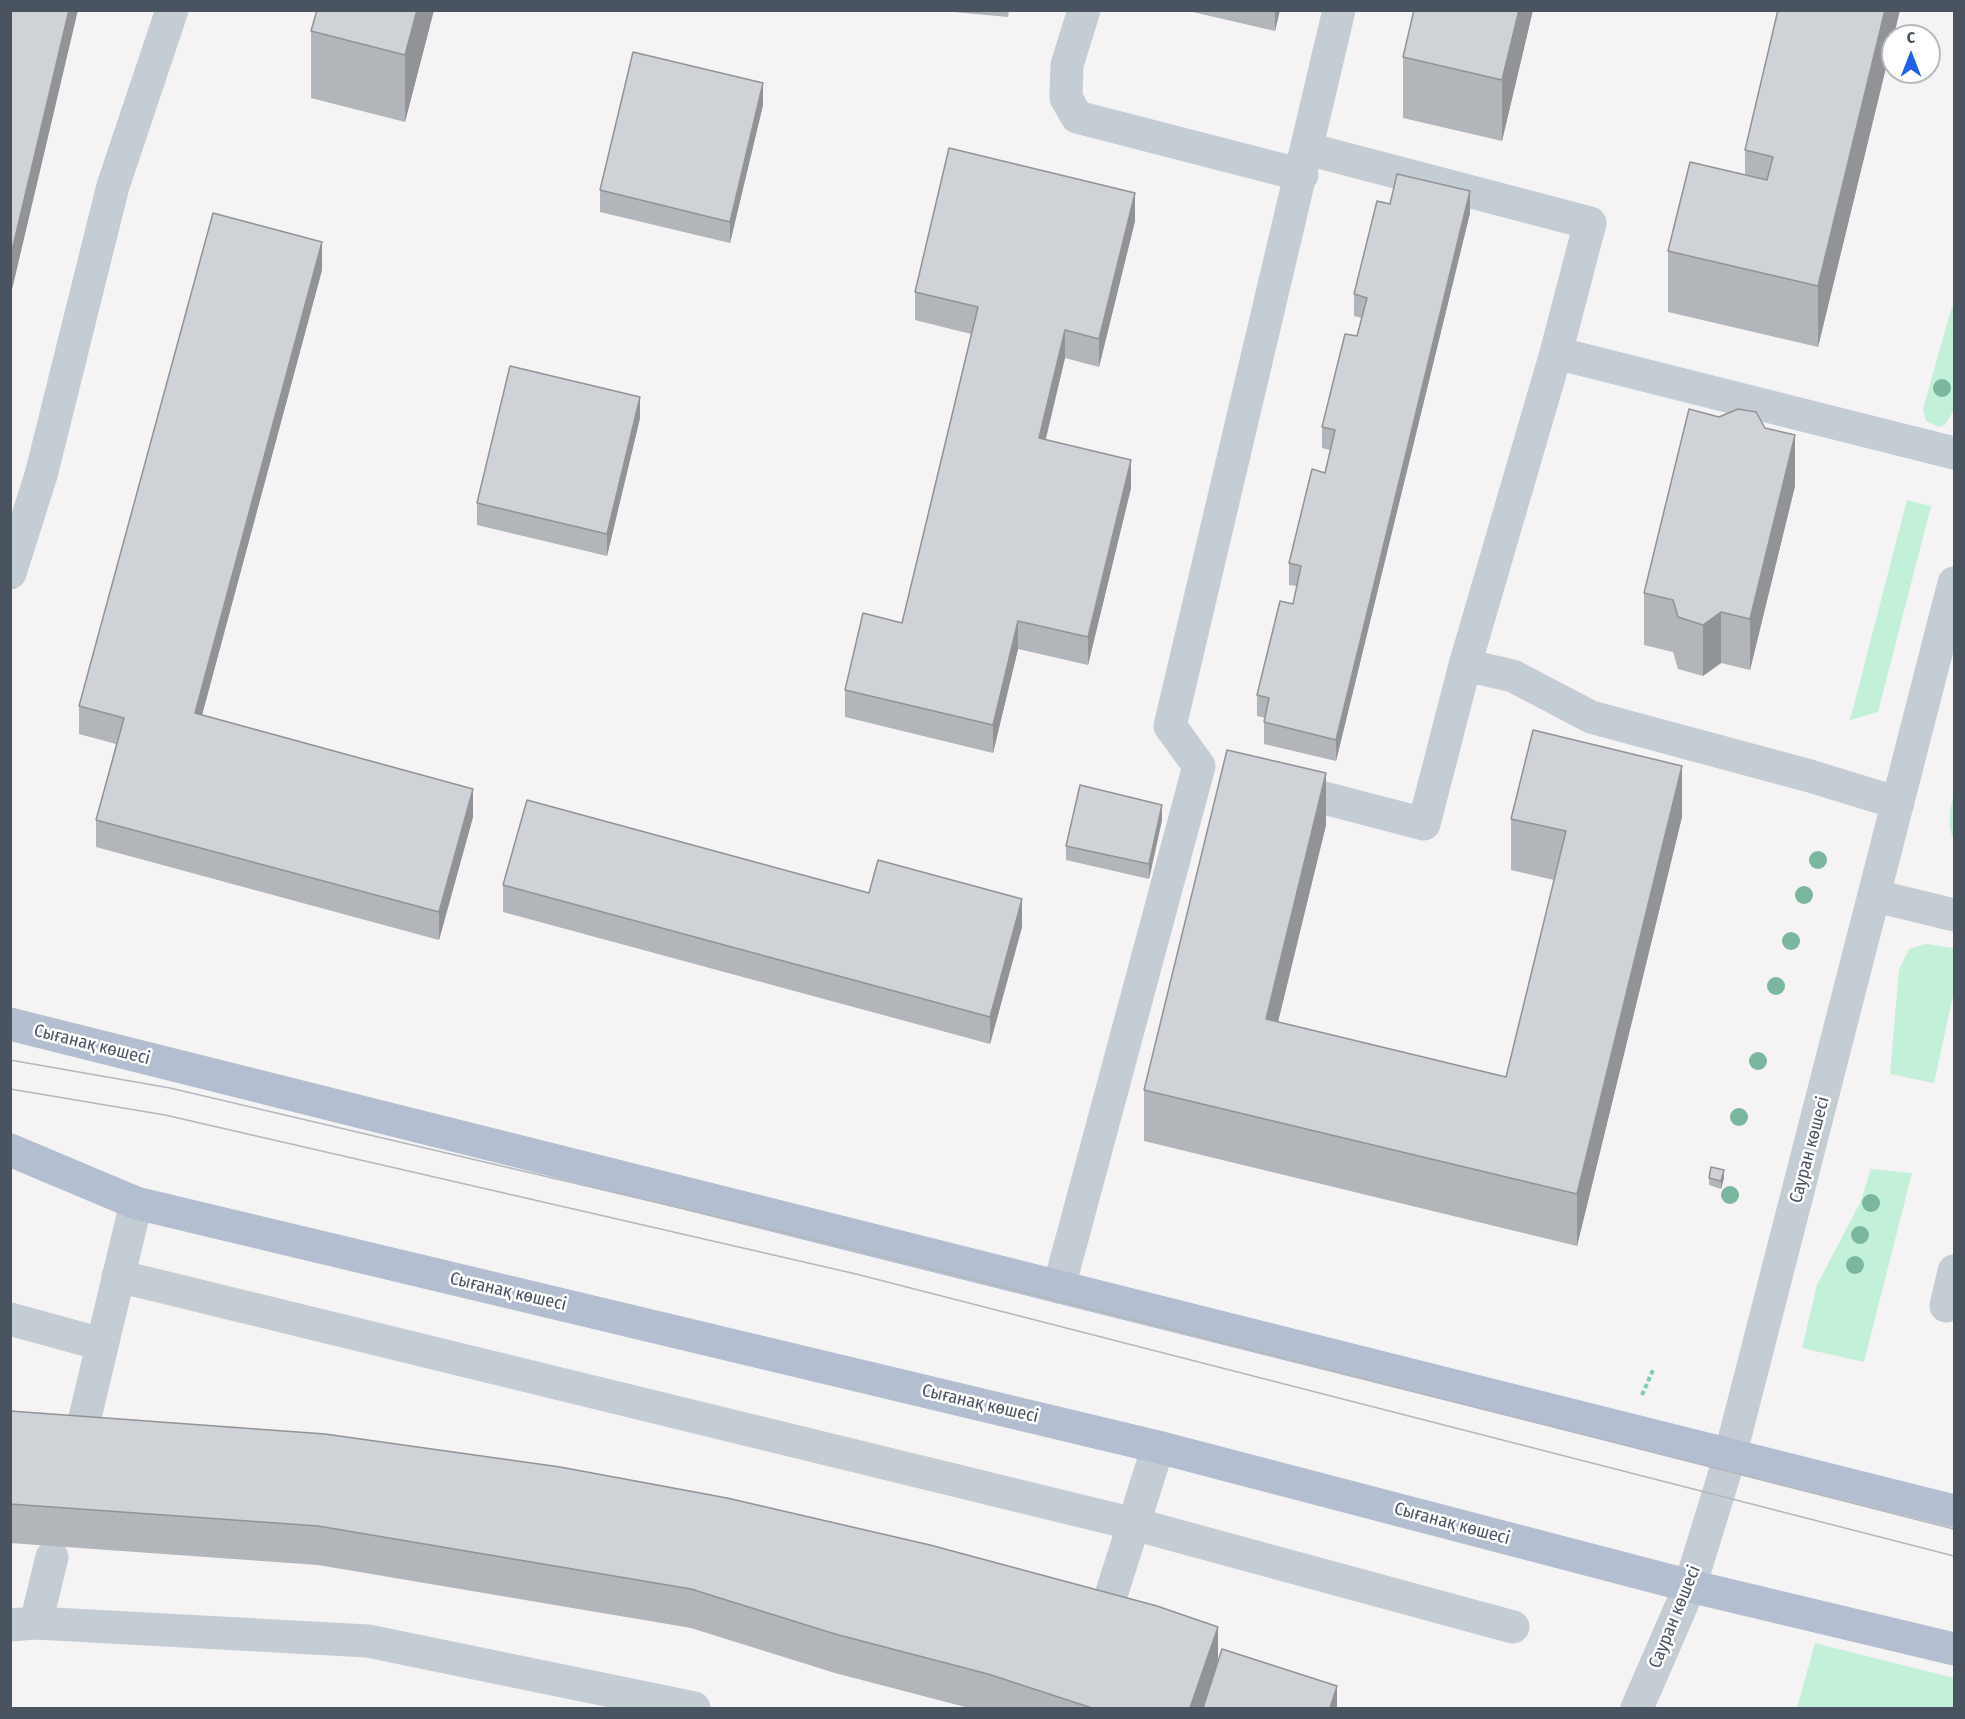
<!DOCTYPE html>
<html>
<head>
<meta charset="utf-8">
<style>
  body { margin:0 }
  #map { position:relative; width:1965px; height:1719px; overflow:hidden; background:#f5f3f3; font-family:"Fira Sans Condensed",sans-serif }
  canvas { display:block }
  .frame { position:absolute; inset:0; border:12px solid #4a5461; pointer-events:none }
  .north { position:absolute; left:1881px; top:24px; width:60px; height:60px; box-sizing:border-box; background:#fff; border:2px solid #b7bbc0; border-radius:50%; rotate:0deg; font-size:16px; font-weight:700; line-height:24px; text-align:center; color:#4a5461 }
  .north::after { content:''; display:block; margin:auto; width:21px; height:27px; background:#1c61e6; clip-path:polygon(50% 0,100% 100%,50% 72%,0 100%) }
</style>
</head>
<body>
<div id="map">
<canvas width="1965" height="1719"></canvas>
<div class="frame"></div>
<div class="north">С</div>
</div>
<script>
const g = document.querySelector('canvas').getContext('2d');
g.lineJoin = 'round';
function paint(path, color) { g.fillStyle = color; g.fill(path, 'evenodd'); }
function strokePath(path, color, width, dash) { g.strokeStyle = color; g.lineWidth = width; g.lineCap = dash ? 'butt' : 'round'; g.setLineDash(dash || []); g.stroke(path); }
function write(font, color, halo, rows, align = 'center') {
  g.font = font + ' "Fira Sans Condensed",sans-serif'; g.lineWidth = 5; g.setLineDash([]); g.textBaseline = 'middle'; g.strokeStyle = halo; g.fillStyle = color; for (const [text, x, y, turn = 0] of rows) {
    g.save(); g.translate(x, y); g.rotate((+turn || 0) * Math.PI / 180); g.textAlign = isNaN(turn) ? turn : align; if (halo) g.strokeText(text, 0, 0); g.fillText(text, 0, 0); g.restore();
  }
}
const green = new Path2D(`
  M1952,306L1954,307V410L1945,425L1939,427L1926,421L1923,409Z
  M1907,500L1931,506L1878,712L1850,720Z
  M1954,792V839C1946,826 1951,805 1954,792Z
  M1926,944L1954,948V991L1934,1083L1890,1074L1899,970L1909,949Z
  M1871,1169L1912,1173L1864,1362L1802,1348L1817,1285L1860,1203Z
  M1815,1643L1954,1678V1708H1797Z`);
const path = new Path2D(`
  M1642,1395L1653,1370`);
const minor = new Path2D(`
  M1084,10L1067,65L1066,98L1077,117L1302,175
  M1308,149L1590,223L1556,353L1465,665
  M1556,353L1954,453
  M10,573L41,475L113,186L172,10
  M1282,787L1424,824L1465,665L1513,676L1591,717L1810,776L1898,803
  M1876,896L1954,915
  M118,1276L1134,1524L1513,1627
  M1059,1287L1199,766L1170,726L1339,10
  M1946,1306L1954,1271
  M10,1319L101,1344
  M77,1451L136,1203
  M36,1623L52,1557
  M10,1625L36,1623L368,1641L694,1708
  M1100,1630L1158,1447
  M1637,1708L1690,1586L1730,1456L1954,583`);
const major = new Path2D(`
  M10,1024L1954,1511
  M10,1150L136,1203L1158,1447L1690,1586L1954,1649`);
const tram = new Path2D(`
  M10,1060L170,1088L863,1251L1954,1529
  M10,1089L165,1115L856,1274L1954,1556`);
const trees = [
  [1942,388],
  [1818,860],
  [1804,895],
  [1791,941],
  [1776,986],
  [1758,1061],
  [1739,1117],
  [1730,1195],
  [1871,1203],
  [1860,1235],
  [1855,1265]
];
const wall = new Path2D(`
  M434,10L405,122L311,98V31Z
  M932,10H1009L1008,17Z
  M1184,10H1280L1275,31Z
  M1414,10H1533L1502,141L1403,118V57Z
  M1900,10L1818,347L1668,312V251L1745,175V150Z
  M763,105L730,243L600,212V190Z
  M1390,204L1470,213L1336,761L1264,744V722L1265,718L1257,716V695L1293,604L1297,586L1289,585V563L1325,473L1330,450L1322,448V427L1357,336L1362,318L1354,316V294Z
  M1135,221L1099,367L1065,358L1046,439L1131,488L1088,665L1018,649L993,753L845,717V690L902,623L971,334L915,320V292Z
  M322,270L202,715L473,817L439,940L96,847V820L116,744L79,734V706Z
  M640,418L607,556L477,525V503Z
  M1795,486L1750,670L1721,663L1703,676L1678,669L1673,652L1644,645V593Z
  M1682,817L1577,1246L1144,1141V1090L1326,825L1278,1022L1506,1077L1554,880L1511,870V819Z
  M1162,820L1149,879L1066,860V846Z
  M503,885L1022,927L990,1044L503,912Z
  M1709,1178H1724L1721,1189L1709,1185Z
  M10,1411L1218,1660L1337,1707V1708H969L835,1673L691,1628L318,1565L10,1543Z`);
const shadedWall = new Path2D(`
  M69,10H78L10,298V259Z
  M417,10H434L405,122V55Z
  M1275,10H1280L1275,31Z
  M1519,10H1533L1502,141V80Z
  M1885,10H1900L1818,347V286Z
  M763,83V105L730,243V222Z
  M1470,191V213L1336,761V740Z
  M1135,193V221L1099,367V339Z
  M322,242V270L195,741V713Z
  M1065,330V358L1039,466V438Z
  M640,397V418L607,556V534Z
  M1795,435V486L1750,670V619Z
  M1131,460V488L1088,665V637Z
  M1721,612V663L1703,676V625Z
  M1018,621V649L993,753V725Z
  M1682,766V817L1577,1246V1194Z
  M1326,773V825L1266,1071V1019Z
  M473,789V817L439,940V912Z
  M1162,805V820L1149,879V864Z
  M1022,899V927L990,1044V1017Z
  M1724,1170V1178L1721,1189V1181Z
  M1218,1627V1666L1204,1708H1190Z
  M1337,1686V1708H1330Z`);
const building = new Path2D(`
  M10,10H69L10,259Z
  M317,10H417L405,55L311,31Z
  M1414,10H1519L1502,80L1403,57Z
  M1778,10H1885L1818,286L1668,251L1690,162L1767,180L1773,157L1745,150Z
  M633,52L763,83L730,222L600,190Z
  M949,148L1135,193L1099,339L1065,330L1039,438L1131,460L1088,637L1018,621L993,725L845,690L863,613L902,623L978,307L915,292Z
  M1397,174L1470,191L1336,740L1264,722L1269,698L1257,695L1280,601L1293,604L1301,566L1289,563L1312,469L1325,473L1335,430L1322,427L1345,334L1357,336L1367,298L1354,294L1377,201L1390,204Z
  M213,213L322,242L195,713L473,789L439,912L96,820L124,718L79,706Z
  M510,366L640,397L607,534L477,503Z
  M1689,409L1719,417L1738,409L1756,412L1765,428L1795,435L1750,619L1721,612L1703,625L1678,617L1673,600L1644,593Z
  M1533,730L1682,766L1577,1194L1144,1090L1227,750L1326,773L1266,1019L1506,1077L1566,831L1511,819Z
  M1080,785L1162,805L1149,864L1066,846Z
  M527,800L869,893L878,860L1022,899L990,1017L503,885Z
  M1711,1167L1724,1170L1721,1181L1709,1178Z
  M10,1411L325,1434L560,1467L727,1498L930,1545L1157,1606L1218,1627L1190,1708H1092L988,1674L835,1634L691,1589L318,1526L10,1504Z
  M1222,1649L1337,1686L1330,1708H1203Z`);
const streetNames = [
  ["Сығанақ көшесі",92,1045,14],
  ["Сауран көшесі",1810,1150,-75],
  ["Сығанақ көшесі",508,1292,13],
  ["Сығанақ көшесі",980,1404,13],
  ["Сығанақ көшесі",1452,1524,15],
  ["Сауран көшесі",1675,1617,-68]
];
paint(green, '#c3f0d9');
strokePath(path, '#7bcfae', 4, [4.5, 3]);
strokePath(minor, '#c4ccd4', 33);
strokePath(major, '#b3bfd1', 33);
strokePath(tram, '#b5b7bd', 1.5);
g.fillStyle = '#7bb69e';
for (const [x, y] of trees) { g.beginPath(); g.arc(x, y, 9, 0, 2 * Math.PI); g.fill(); }
paint(wall, '#b2b5b9');
paint(shadedWall, '#919396');
paint(building, '#cfd2d7');
strokePath(building, '#919396', 1.5);
write('18px', '#4a5461', '#fff', streetNames);
</script>
</body>
</html>
